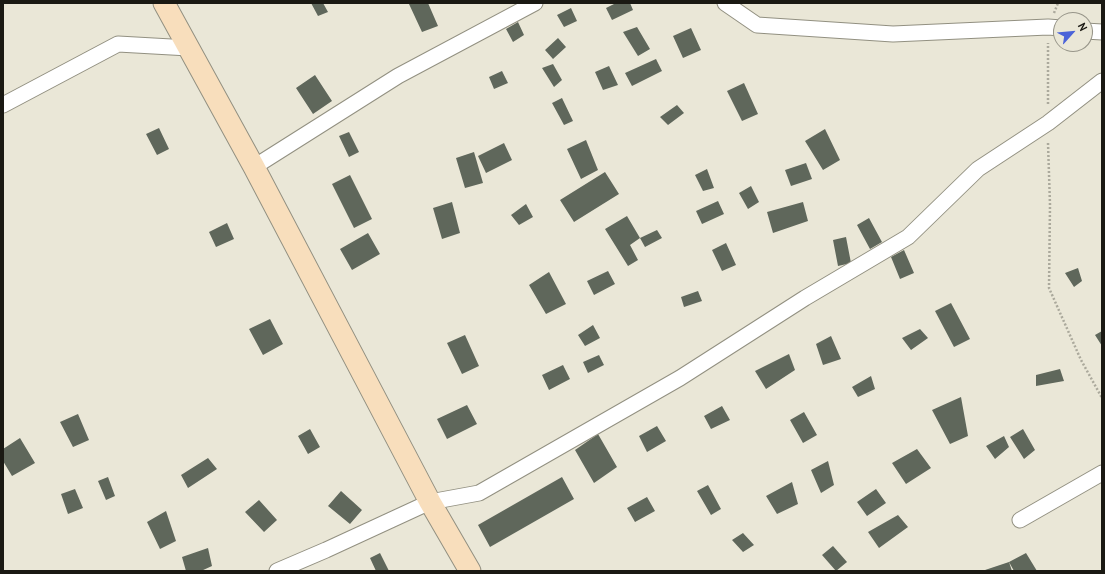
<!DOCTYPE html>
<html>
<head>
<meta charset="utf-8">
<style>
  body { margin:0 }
  #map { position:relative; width:1105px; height:574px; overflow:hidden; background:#eae7d7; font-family:"PT Sans",sans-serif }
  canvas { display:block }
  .frame { position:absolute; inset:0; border:4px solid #1a1913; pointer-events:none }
  .north { position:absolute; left:1053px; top:12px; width:40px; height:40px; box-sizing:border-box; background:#eae7d7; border:1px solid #979589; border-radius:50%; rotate:63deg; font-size:11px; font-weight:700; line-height:16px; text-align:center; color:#1a1913 }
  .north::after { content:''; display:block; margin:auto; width:14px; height:18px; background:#4b63d8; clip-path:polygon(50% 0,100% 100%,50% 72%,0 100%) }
</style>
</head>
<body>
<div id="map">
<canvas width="1105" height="574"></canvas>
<div class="frame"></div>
<div class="north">N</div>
</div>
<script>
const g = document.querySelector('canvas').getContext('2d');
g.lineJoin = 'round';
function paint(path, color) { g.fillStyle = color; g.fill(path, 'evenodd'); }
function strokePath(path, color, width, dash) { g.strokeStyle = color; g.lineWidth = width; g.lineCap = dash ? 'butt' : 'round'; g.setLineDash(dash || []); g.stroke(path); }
const building = new Path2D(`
  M311,3H323L328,12L318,16Z
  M411,3H428L438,26L422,32L409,4Z
  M616,3H630L633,10L612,20L606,8Z
  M571,8L577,21L564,27L557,15Z
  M518,22L524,35L513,42L506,29Z
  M637,27L650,49L638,56L623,32Z
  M691,28L701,50L683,58L673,36Z
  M558,38L566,47L553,59L545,50Z
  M656,59L662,71L632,86L625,73Z
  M553,64L562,80L554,87L542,68Z
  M609,66L618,85L603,90L595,72Z
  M502,71L508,83L494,89L489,77Z
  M315,75L332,101L313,114L296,88Z
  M744,83L758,114L742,121L727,91Z
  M562,98L573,121L564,125L552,103Z
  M677,105L684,113L668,125L660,117Z
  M159,128L169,149L157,155L146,134Z
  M825,129L840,160L823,170L805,141Z
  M349,132L359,152L349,157L339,136Z
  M586,140L598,170L581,179L567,149Z
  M504,143L512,160L486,173L478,156Z
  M474,152L483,183L465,188L456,158Z
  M806,163L812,179L791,186L785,170Z
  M707,169L714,188L703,191L695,175Z
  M605,172L619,194L574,222L560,200Z
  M350,175L372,219L354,228L332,184Z
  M751,186L759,202L748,209L739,193Z
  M718,201L724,214L702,224L696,211Z
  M452,202L460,233L442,239L433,208Z
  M803,202L808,221L773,233L767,212Z
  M526,204L533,217L519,225L511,215Z
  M627,216L640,238L630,245L638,260L628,266L605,229Z
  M869,218L882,242L870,249L857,225Z
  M227,223L234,239L216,247L209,232Z
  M657,230L662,238L645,247L640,238Z
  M368,233L380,254L352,270L340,249Z
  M846,237L851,263L838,266L833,240Z
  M726,243L736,265L722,271L712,250Z
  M904,250L914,273L900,279L891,257Z
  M1078,268L1082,281L1074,287L1065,273Z
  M608,271L615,284L594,295L587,281Z
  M549,272L566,304L546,314L529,285Z
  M698,291L702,301L684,307L681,297Z
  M951,303L970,339L954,347L935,311Z
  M270,319L283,344L263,355L249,329Z
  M593,325L600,338L585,346L578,335Z
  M920,329L928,338L911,350L902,338Z
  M1102,331V346L1095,335Z
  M465,335L479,366L462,374L447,343Z
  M831,336L841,359L823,365L816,344Z
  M789,354L795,370L766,389L755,371Z
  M599,355L604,365L588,373L583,362Z
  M563,365L570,379L549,390L542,375Z
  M1060,369L1064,381L1036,386V375Z
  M871,376L875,389L858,397L852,387Z
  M961,397L968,436L950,444L932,410Z
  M467,405L477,424L447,439L437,419Z
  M722,406L730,420L711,429L704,416Z
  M804,412L817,435L803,443L790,420Z
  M78,414L89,440L73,447L60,422Z
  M657,426L666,441L647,452L639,436Z
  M310,429L320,447L308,454L298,436Z
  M1023,429L1035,450L1024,459L1010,437Z
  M598,434L617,467L594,483L575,450Z
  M1004,436L1009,447L995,459L986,446Z
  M20,438L35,463L12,476L3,461V449Z
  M917,449L931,468L906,484L892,463Z
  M208,458L217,469L188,488L181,475Z
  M828,461L834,485L821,493L811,470Z
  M108,477L115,496L106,500L98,481Z
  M562,477L574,499L490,547L478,525Z
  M792,482L798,504L777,514L766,496Z
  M708,485L721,509L711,515L697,491Z
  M75,489L83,508L68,514L61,494Z
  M876,489L886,503L867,516L857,502Z
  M341,491L362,510L350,524L328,506Z
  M647,497L655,511L635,522L627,508Z
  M259,500L277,520L264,532L245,512Z
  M166,511L176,541L160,549L147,522Z
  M898,515L908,527L879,548L868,532Z
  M743,533L754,545L743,552L732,540Z
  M833,546L847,562L836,571L822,555Z
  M208,548L212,566L201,571H186L182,557Z
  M380,553L389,571H376L370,558Z
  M1026,553L1037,571H1014L1009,562Z
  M1009,562L1012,571H982Z`);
const path = new Path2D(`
  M1054,13L1058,3
  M1048,104V43
  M1048,143L1050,205L1049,288L1081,360L1102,398`);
const street = new Path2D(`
  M725,3L757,25L893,34L1048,27L1061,28
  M1085,31L1102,32
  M3,105L118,44L189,48
  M254,167L398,76L535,3
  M1020,520L1102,473
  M277,571L326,550L430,502L479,493L680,378L805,298L908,237L978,169L1048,123L1102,81`);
const secondary = new Path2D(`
  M164,3L254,167L430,502L470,571`);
paint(building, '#5f675b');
strokePath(street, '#929081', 17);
strokePath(secondary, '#929081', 23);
strokePath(path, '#aba99c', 2.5, [2, 2]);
strokePath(street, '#fff', 15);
strokePath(secondary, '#f8debc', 21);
</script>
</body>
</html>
